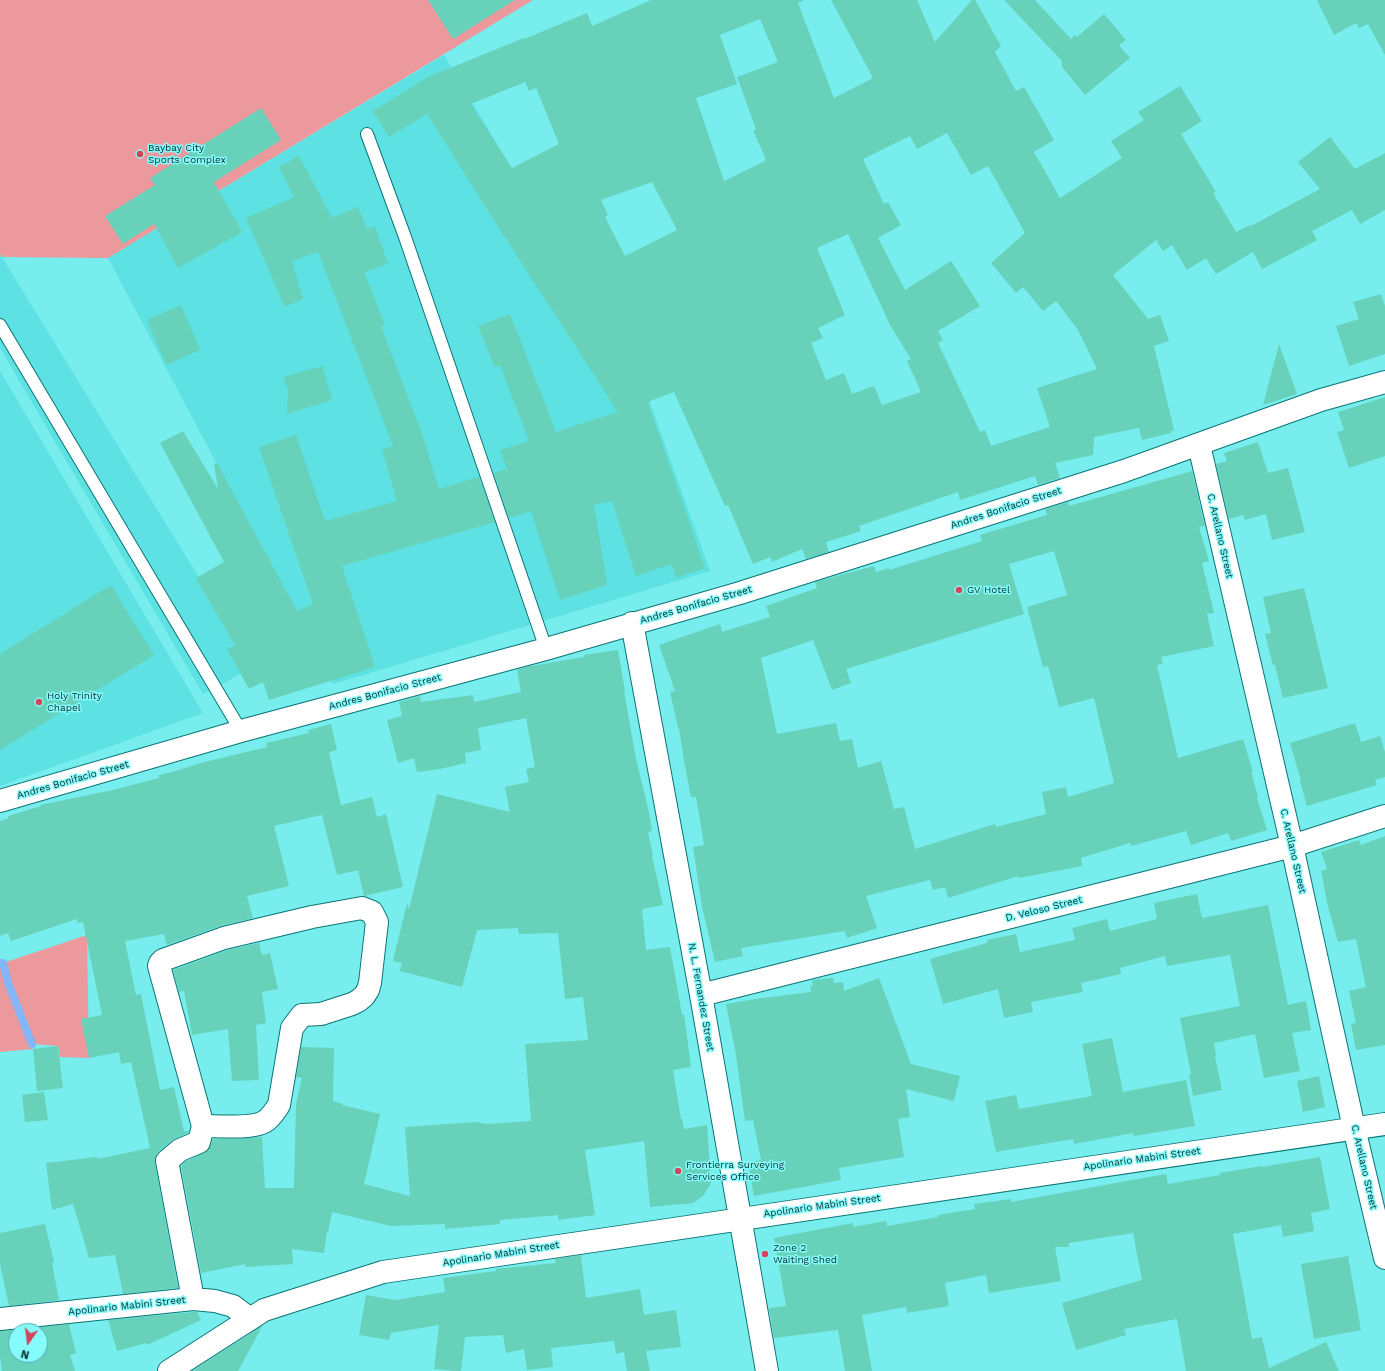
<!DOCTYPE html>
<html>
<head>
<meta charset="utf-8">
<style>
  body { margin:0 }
  #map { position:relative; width:1385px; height:1371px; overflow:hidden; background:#78edee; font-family:"Work Sans",sans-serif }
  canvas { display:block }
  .north { position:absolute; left:8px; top:1323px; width:40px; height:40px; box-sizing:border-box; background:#86fbfb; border:1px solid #54aaaa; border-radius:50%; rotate:194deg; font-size:11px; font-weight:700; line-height:16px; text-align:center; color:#093131 }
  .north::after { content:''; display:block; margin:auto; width:14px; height:18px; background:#d5445a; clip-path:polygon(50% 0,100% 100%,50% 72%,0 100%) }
</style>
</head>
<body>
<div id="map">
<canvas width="1385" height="1371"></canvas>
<div class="north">N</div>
</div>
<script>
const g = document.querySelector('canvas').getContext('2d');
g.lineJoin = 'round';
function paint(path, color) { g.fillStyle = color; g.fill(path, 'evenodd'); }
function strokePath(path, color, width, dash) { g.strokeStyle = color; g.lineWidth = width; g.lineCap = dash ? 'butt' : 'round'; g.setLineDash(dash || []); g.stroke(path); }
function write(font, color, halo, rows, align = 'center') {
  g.font = font + ' "Work Sans",sans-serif'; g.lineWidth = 3; g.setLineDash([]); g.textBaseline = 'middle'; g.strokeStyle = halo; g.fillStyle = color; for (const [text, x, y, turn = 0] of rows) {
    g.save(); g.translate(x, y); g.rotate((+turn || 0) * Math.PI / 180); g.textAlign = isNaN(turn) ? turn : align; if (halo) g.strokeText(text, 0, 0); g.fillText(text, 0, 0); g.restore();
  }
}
const built = new Path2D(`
  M444,55L649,400L710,571L333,684L108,258Z
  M0,254L254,667L203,694L0,348Z
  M0,371L203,713L0,786Z`);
const green = new Path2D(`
  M0,0H533L108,258L2,257L0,254Z
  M87,935L89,1058L60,1057L58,1046L32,1044L33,1049L0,1052V964Z`);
const stream = new Path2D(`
  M0,963H3L8,983L32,1044`);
const building = new Path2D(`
  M428,0H515L453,39Z
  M651,0H804L798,3L834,98L873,78L831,0H917L935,42L972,0H975L1001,46L995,52L1016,91L1024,87L1054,140L1034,152L1060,198L1122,158L1111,141L1144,120L1138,112L1180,86L1202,121L1181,134L1216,192L1213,193L1236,232L1250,225L1251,226L1320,189L1298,162L1330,137L1355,169L1385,153V210L1360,224L1352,210L1312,231L1317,240L1262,269L1253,252L1216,274L1206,258L1187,270L1172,245L1163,251L1156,240L1113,275L1148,319L1160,315L1169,341L1154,346L1174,430L1171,431V433L1142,440L1139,428L1094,437L1093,455L1055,463L1060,478L1038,485L1035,476L960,500L958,492L859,526L861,531L826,542L829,552L806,559L802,549L772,562L770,557L753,564L728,505L725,506L674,392L648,402L705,568L676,578L672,564L636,576L612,501L594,505L607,585L560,600L531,511L509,518L494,473L507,469L500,450L529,441L500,365L495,368L478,326L510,314L556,432L618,412L479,197V196L427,114L389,137L373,111L428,77L524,38V39L587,13L592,26ZM760,19L778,62L737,77L756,129L753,131L766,159L764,160L765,161L724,181L696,98L737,84L720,35ZM525,82L529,91L536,88L559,144L512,168L471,104ZM947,133L971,175L988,166L1025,233L991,263L1016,293L1023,287L1043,311L1056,301L1078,330L1097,369L1037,388L1050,427L991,446L985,430L980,432L938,343L943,340L938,331L980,306L951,261L905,290L878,238L901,225L888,202L884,204L863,159L910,136L917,149ZM652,182L677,230L625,256L605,217L608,215L601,200ZM848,234L890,325L911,359L907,361L921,392L882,405L874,386L852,394L844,373L826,380L811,343L823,338L818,328L845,315L817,248Z
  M1004,0H1035L1071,39L1075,35L1077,37L1104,14L1126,40L1119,45L1130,58L1085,95L1062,67V61Z
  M1317,0H1385V55L1368,24L1359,28L1356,23L1334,35Z
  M261,108L281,140L214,182L242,232L178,268L154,224L123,244L105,216L155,185L150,178Z
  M299,156L332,218L358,207L367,229L375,226L388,264L364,272L385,325L381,326L422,434L439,489L479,477L495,522L342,566L375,667L269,700L263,682L249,689L227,649L235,645L196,578L224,562L160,443L183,431L218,489L214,464L217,463L297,611L313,604L259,447L296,435L325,521L397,501L382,449L393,446L318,252L292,261L303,299L285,307L246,218L294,197L279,167Z
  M1381,294L1385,306V354L1349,366L1336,326L1359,319L1353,302Z
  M181,305L200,350L166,365L147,320Z
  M1279,344L1297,394L1263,405Z
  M322,366L332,400L287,414L288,390L283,377Z
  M1385,397V456L1349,468L1337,432L1344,430L1338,412Z
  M1258,442L1268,473L1288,468L1305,532L1272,540L1266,514L1245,520L1243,515L1229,519L1216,464L1227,461L1224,453Z
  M1192,471L1205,526L1199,527L1209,561L1202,563L1214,613L1207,614L1214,646L1161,657L1163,664L1157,665L1178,758L1243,739L1253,772H1251L1258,797L1257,798L1267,830L1231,841L1228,833L1191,845L1186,831L1131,846L1130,843L1081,858L1082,866L1019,878L1018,876L948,898L945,887L933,890L930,880L866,896L877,928L847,938L845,931L741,948L743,956L715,962L702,907L693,847L704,845L696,797H691L684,761L679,728H678L670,692L675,691L659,645L720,624L722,632L770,617L766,606L817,588L815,582L874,566L876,572L889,568V570L982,541L980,535L1047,515L1045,509L1068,502L1069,506ZM1054,551L1067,595L1027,607L1043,667L1048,666L1059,707L1094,698L1114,783L1068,797L1066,787L1042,792L1046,814L996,827L995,824L915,849L904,807L894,809L881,761L858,768L852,739L840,741L836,723L777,734L761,658L813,640L832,690L851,683L846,669L1024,614L1009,564Z
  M111,585L154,655L0,750V654Z
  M1304,588L1328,688L1283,698L1275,665H1273L1265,634L1271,633L1263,597Z
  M618,650L625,691H624L636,759L649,812L652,831L648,832L653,856H652L663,905L642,909L646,950L670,947L682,1015L684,1014L691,1067L673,1070L681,1119H682L684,1129L707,1125L711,1183L703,1196L693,1203L650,1207L644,1141L585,1150L595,1215L558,1220V1215L500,1220V1224L445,1229V1224L391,1226L332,1212L328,1232L327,1231L324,1253L292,1249L293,1264L246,1267L245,1264L201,1273L181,1166L187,1161L208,1150L213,1139H235L262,1137L265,1188H294L296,1104L302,1078L296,1077L301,1047L334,1048L333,1101L343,1104L342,1105L380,1114L364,1184L410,1196L405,1127L475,1122L487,1124L531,1121L525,1044L588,1040L583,997L565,999L558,933L519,934L518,928L477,930L462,987L400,971L402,963L393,961L407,903L409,909L437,794L510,812L505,787L529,782L526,769L535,767L526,718L478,728L481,750L465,753L466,763L440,769L417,772L414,758L398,763L387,720L402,716L399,702L420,696L421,702L473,695L474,702L521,692L517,670L525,667L584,657V655Z
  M1355,723L1361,742L1380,736L1385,752V777L1375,780L1377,785L1307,806L1300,781H1301L1290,743Z
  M331,724L337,750L329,752L341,805L372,797L377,817L386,814L403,887L364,896L358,870L337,875L322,815L274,826L289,886L247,896L253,918L220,926L167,945L164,934L125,941L136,995L141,994L160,1090L174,1087L184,1131H189L188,1133L172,1140L159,1151L155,1156V1163L178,1288L123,1294L115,1255L89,1258L73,1204L52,1210L46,1163L97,1157V1159L150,1148L131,1062L121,1064L119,1052L89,1058L81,1019L102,1015L83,922L77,923V919L11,941L8,933L0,936V821L9,818L8,816L41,806L40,805L113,790L159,778V775L175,771L201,763L267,747L266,743L309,733L308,730Z
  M1385,836V1045L1356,1050L1351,1024L1356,1023L1349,991L1366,987L1356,939L1338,942L1328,907L1321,871L1327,869L1321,852L1359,840L1361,845Z
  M1197,894L1202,918L1268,905L1288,1005L1306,1001L1311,1030L1292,1033L1300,1071L1264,1078L1255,1034L1214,1043L1216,1056H1215L1222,1090L1193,1096L1189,1075L1191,1074L1180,1018L1240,1006L1230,955L1167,966L1165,956L1120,968L1121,974L1081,983L1083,992L1031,1002L1033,1012L1004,1018L998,989L943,1004L930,959L987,943V940L1016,934L1020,952L1075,940L1072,928L1107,919L1110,931L1157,919L1154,903Z
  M259,943L262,955L270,953L278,989L262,992L266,1023L256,1025L259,1080L232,1081L228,1029L192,1035L184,991L179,992L173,970L228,950Z
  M833,978L834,983L843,982L844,991L879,978L911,1064L960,1076L954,1101L906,1089L910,1117L898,1119L904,1157L839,1168L841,1180L754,1196L748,1162L761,1160L753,1120L745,1121L736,1055L726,1004L755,999L811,992L810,986H813L812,980Z
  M1112,1038L1123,1092L1186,1080L1195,1126L1134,1136L1133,1133L1074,1144L1073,1139L996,1152L985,1101L1016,1095L1019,1109L1092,1096L1082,1044Z
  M58,1046L63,1088L37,1091L33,1049Z
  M1319,1076L1325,1107L1303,1112L1297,1081Z
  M44,1092L48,1120L25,1122L22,1095Z
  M1320,1157L1330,1209L1311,1213L1314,1231L1283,1237L1281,1225L1233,1234L1252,1339L1262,1337L1269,1368L1326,1342L1339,1371H1186L1177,1319L1124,1329L1126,1335L1076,1350L1062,1303L1142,1280L1133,1233L1069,1243V1247H1055L1061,1281L989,1293L986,1275L945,1283L949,1306L907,1313L906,1307L862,1315L872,1371H845L838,1330L774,1338L769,1308L786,1306L774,1238L853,1223V1227L886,1221L887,1226L938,1217V1215L975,1209L974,1204L1011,1199V1202L1166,1174L1168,1184L1220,1175L1219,1173L1262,1166V1167Z
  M45,1224L54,1262L52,1263L59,1300L9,1306L0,1264V1233Z
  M581,1255L586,1298L640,1289L644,1315L676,1310L681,1347L646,1351L650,1371H627L624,1352L616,1354L614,1341L551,1348L553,1367L527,1370L524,1349L506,1353L503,1335L465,1337L461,1371H455L434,1369L439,1325L391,1333L389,1340L359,1335L366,1295L395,1300L445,1292L443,1278L496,1271V1269L556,1263L555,1259Z
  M1348,1256L1361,1330L1314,1339L1301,1264Z
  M193,1312H197L201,1320L147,1345L146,1343L117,1351L108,1320Z
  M69,1324L76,1353L70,1355L75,1371H2L0,1357V1331ZM16,1331H40V1355H16Z
  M263,1325L238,1371H192Z`);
const service = new Path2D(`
  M367,134L405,237L546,649
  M0,325L241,731`);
const minor = new Path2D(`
  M1199,445L1292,846L1354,1128L1385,1258
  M632,623L701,995L767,1371
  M701,995L1292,846L1385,816
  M193,1299L167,1161L180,1150L199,1142L203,1126C219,1126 251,1129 264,1122C271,1118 275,1111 279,1105L292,1028L302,1015L321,1014L352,1004L358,1001L364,996L368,990L370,983L377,922L372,912L362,908L312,917L224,938L163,960L160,963L159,966L203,1126
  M0,1319L193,1299L215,1301L233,1306L250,1319`);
const tertiary = new Path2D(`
  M0,801L241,731L546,649L740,593L1124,471L1321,400L1385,382`);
const primary = new Path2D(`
  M169,1371L264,1310L383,1272L1385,1124`);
const markers = [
  [140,154,4,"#d5445a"],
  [959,590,4,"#d5445a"],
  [39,702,4,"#d5445a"],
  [678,1171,4,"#d5445a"],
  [765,1254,4,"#d5445a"]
];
const poiNames = [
  ["Baybay City",148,148],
  ["Sports Complex",148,160],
  ["GV Hotel",967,590],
  ["Holy Trinity",47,696],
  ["Chapel",47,708],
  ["Frontierra Surveying",686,1165],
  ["Services Office",686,1177],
  ["Zone 2",773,1248],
  ["Waiting Shed",773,1260]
];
const streetNames = [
  ["Andres Bonifacio Street",1006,508,-18],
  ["C. Arellano Street",1220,536,77],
  ["Andres Bonifacio Street",696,605,-16],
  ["Andres Bonifacio Street",385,692,-15],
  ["Andres Bonifacio Street",73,780,-16],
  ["C. Arellano Street",1293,851,77],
  ["D. Veloso Street",1044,909,-14],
  ["N. L. Fernandez Street",701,997,80],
  ["Apolinario Mabini Street",1142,1159,-8],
  ["C. Arellano Street",1364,1167,77],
  ["Apolinario Mabini Street",822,1206,-8],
  ["Apolinario Mabini Street",501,1254,-9],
  ["Apolinario Mabini Street",127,1306,-6]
];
paint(built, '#5ee1e2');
paint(green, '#eb999d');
strokePath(stream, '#83b5f7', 8);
paint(building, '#67d2b9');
strokePath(service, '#097576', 14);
strokePath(minor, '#097576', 24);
strokePath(tertiary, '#097576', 24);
strokePath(primary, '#097576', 24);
strokePath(service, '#fff', 12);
strokePath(minor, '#fff', 22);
strokePath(tertiary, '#fff', 22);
strokePath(primary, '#fff', 22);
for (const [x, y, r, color] of markers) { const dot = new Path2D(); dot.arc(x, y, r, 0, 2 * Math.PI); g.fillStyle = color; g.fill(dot); strokePath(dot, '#86fbfb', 1.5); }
write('10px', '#093131', '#86fbfb', poiNames, 'left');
write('10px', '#093131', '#86fbfb', streetNames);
</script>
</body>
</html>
